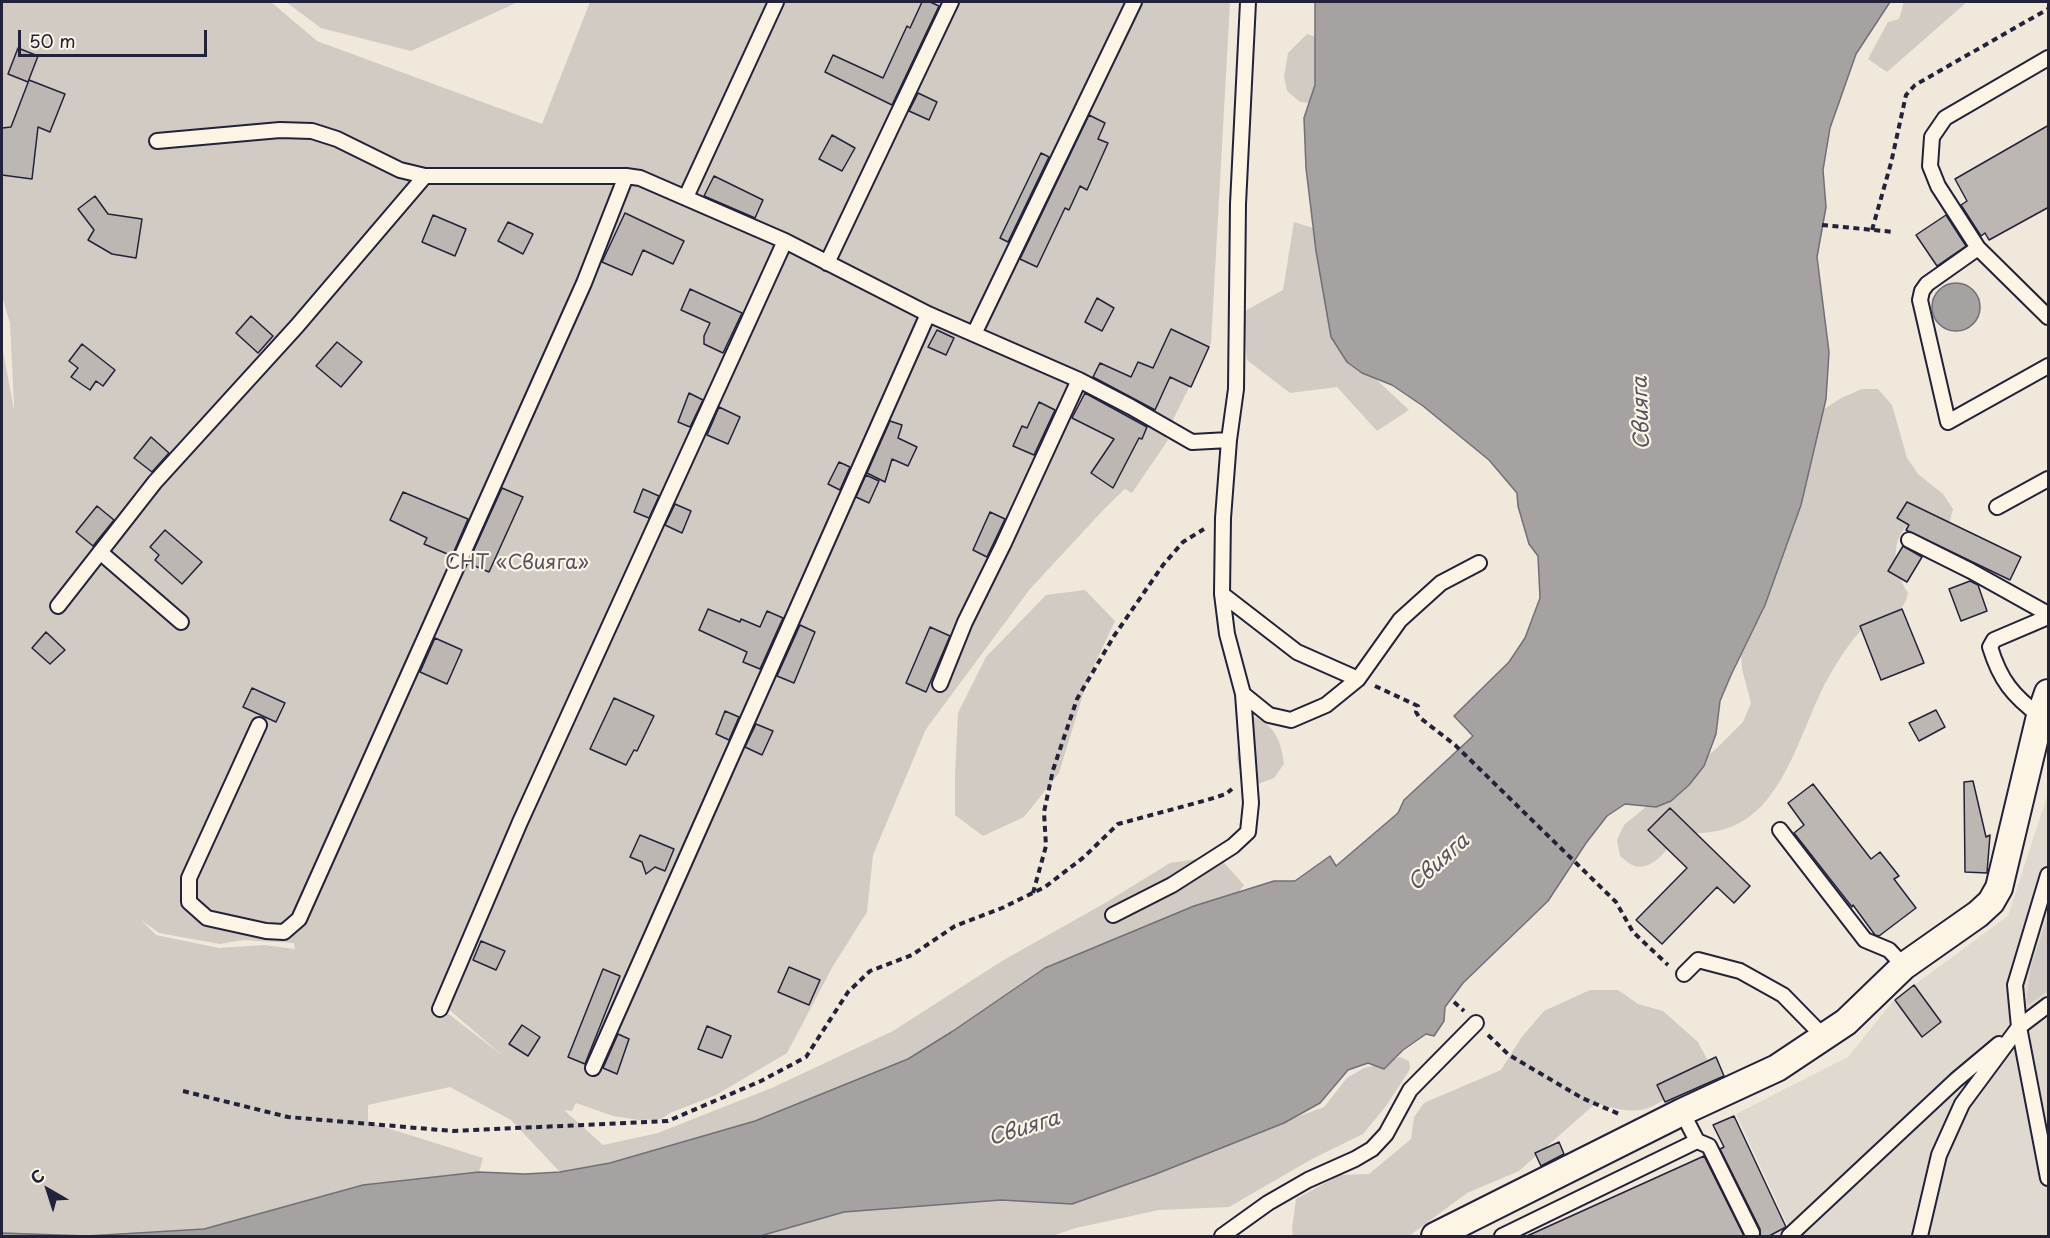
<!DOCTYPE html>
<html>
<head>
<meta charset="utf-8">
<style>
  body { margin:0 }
  #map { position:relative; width:2050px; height:1238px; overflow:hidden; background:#efe8db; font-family:"Playpen Sans",sans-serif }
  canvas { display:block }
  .frame { position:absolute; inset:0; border:3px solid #22223b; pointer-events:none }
  .north { position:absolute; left:18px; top:1160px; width:60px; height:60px; -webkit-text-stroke:4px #fcf5e5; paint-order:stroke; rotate:321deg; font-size:16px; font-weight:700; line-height:24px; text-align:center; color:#22223b }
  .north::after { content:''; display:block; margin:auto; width:21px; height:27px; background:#22223b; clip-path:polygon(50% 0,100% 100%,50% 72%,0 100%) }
  .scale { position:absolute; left:18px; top:30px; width:189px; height:27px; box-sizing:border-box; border:3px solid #22223b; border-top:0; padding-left:8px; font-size:18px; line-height:21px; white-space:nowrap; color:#22223b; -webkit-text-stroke:4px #fcf5e5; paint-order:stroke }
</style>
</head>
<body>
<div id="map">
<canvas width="2050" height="1238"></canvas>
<div class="frame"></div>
<div class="north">С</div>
<div class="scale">50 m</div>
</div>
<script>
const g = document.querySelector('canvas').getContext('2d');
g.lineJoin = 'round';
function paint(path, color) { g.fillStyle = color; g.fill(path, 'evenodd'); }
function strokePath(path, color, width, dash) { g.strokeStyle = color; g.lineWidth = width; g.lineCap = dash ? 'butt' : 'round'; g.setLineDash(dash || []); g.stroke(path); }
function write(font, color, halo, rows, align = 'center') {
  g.font = font + ' "Playpen Sans",sans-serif'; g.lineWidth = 4.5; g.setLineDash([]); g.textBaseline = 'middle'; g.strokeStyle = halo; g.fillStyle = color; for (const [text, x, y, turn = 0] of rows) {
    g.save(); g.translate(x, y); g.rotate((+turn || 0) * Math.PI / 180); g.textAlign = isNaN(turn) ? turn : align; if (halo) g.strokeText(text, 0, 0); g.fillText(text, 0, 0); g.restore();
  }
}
const built = new Path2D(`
  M2048,793V1236H1769L1788,1226L1736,1114L1848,1057L1894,1000L2008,916Z`);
const green = new Path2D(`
  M2,2H271L317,41L542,124L590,2H1230L1211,343L1165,436L1168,440L1132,493L1125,489L1106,507L1030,589L926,729L873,855L867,912L833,966L787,1053L716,1095L670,1113L661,1119L639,1120L613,1116L576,1103L572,1111L564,1110L603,1145L658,1133L774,1087L893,1031L1002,961L1105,903L1170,863L1218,856L1244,885L1238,893L1194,906L1045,968L953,1031L908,1059L755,1121L610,1163L560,1172L511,1120L450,1087L368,1105V1122L483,1158L479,1172L363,1185L204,1229L87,1236L2,1233V346L14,410V405L10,323L2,296ZM140,919L159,933L220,944L243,940L294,943L295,949L264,945L219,948L156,935ZM437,1005L446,1007L503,1056Z
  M286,2H518L411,51L321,28Z
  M1904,2H1967L1887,72L1868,59L1888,22L1899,19Z
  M1307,34L1316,37L1324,51L1311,103L1300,102L1287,91L1284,77L1288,53Z
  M1294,222L1313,228L1337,277L1365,369L1409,410L1377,431L1337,387L1290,393L1247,360L1243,312L1283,290Z
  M1862,389H1878L1892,405L1907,458L1918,474L1943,494L1953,509L1950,521L1940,525L1914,520C1888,538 1893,569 1908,593C1903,619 1881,614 1864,628C1860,631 1855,637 1852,641C1840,657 1827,678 1819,696C1790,760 1770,843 1683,832C1669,843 1655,874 1632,865C1628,863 1623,858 1620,856L1617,840L1624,825L1717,748L1743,722L1751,703L1742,669L1740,636L1806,421L1841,398Z
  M1085,590L1115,621L1088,678L1059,773L1024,817L983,836L955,815V776L958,713L986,657L1046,595Z
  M1254,717C1276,726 1281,742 1284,764L1274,778L1255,785L1239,769L1237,757L1241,730Z
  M2048,916V991L2028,1005L2026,1002L2031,966Z
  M1590,990H1618L1638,1004L1663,1011L1698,1042L1709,1063C1693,1076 1666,1102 1648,1108C1631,1114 1612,1108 1596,1103L1519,1171L1467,1193L1409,1236H1293L1292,1229L1296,1199L1340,1175L1369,1174L1411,1139L1414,1117L1424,1103L1501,1070L1521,1038L1544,1011Z
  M1400,1057L1409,1061L1410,1068L1407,1074L1386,1106L1363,1134L1312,1159L1229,1207L1159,1210L1076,1228L1052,1236H715L811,1210L1208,1150L1324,1107L1347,1078L1364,1068L1383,1064Z`);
const water = new Path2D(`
  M1315,2H1890L1856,54L1830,128L1823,170L1826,207L1817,257L1829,352L1826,399L1801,505L1765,605L1731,675L1720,701L1716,734L1704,766L1689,785L1671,801L1656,807L1625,804L1607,816L1586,843L1548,901L1463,983L1445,1007L1444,1021L1434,1036L1426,1034L1403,1050L1384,1069L1368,1063L1348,1070L1320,1103L1284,1123L1156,1174L1072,1204L1001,1200L844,1212L760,1236H2V1233L87,1236L204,1229L363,1185L479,1172L525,1174L560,1172L610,1163L755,1121L908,1059L953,1031L1045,968L1194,906L1274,881H1295L1330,856L1336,866L1398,813L1404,800L1473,736L1454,716L1509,662L1525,638L1540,598L1538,556L1529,544L1518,506L1517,493L1489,460L1423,406L1392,385L1362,373L1347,362L1331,337L1316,251L1306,168L1304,118L1315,85Z
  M1932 307a24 24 0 1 1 48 0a24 24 0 1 1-48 0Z`);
const building = new Path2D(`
  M922,2H930L939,6L892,105L825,72L833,55L883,78L907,26L910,28Z
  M18,48L38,56L28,82L8,74Z
  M29,80L65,94L50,132L38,127L32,179L2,175V128L11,127Z
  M918,93L937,102L929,120L909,111Z
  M1089,115L1105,123L1098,139L1108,143L1087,190L1080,186L1069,210L1065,208L1037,267L1020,259Z
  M2049,125V207L1989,240L1985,233L1981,236L1961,205L1967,201L1955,179Z
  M832,135L855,148L842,171L819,159Z
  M1041,153L1049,157L1008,242L1000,238Z
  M714,176L763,200L755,218L704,196Z
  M95,196L108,214L142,219L136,258L112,254L88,240L94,230L78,209Z
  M625,213L684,241L673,264L643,250L632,275L602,262Z
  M433,215L466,229L455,256L422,242Z
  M1946,215L1966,246L1937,266L1916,235Z
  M508,222L533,234L523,254L498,241Z
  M690,289L742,313L723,353L704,344V336L710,323L681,310Z
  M1097,298L1114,308L1102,331L1085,322Z
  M251,316L273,336L258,353L236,333Z
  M1171,329L1209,347L1191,387L1170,377L1155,410L1093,377L1100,363L1131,377L1138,362L1153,368Z
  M937,330L954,338L946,355L928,347Z
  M337,342L362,362L341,387L316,366Z
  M82,344L115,370L103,386L96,381L90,390L71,377L78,368L69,361Z
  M689,393L703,400L690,427L678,422Z
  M1085,393L1147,427L1142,439L1139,438L1113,488L1091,473L1114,439L1072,418Z
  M1039,402L1055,410L1034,455L1013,446L1022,426L1027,428Z
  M719,407L740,417L728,444L707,435Z
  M890,421L902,425L898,438L917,447L908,466L892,459L885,482L867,473Z
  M151,437L169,453L152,472L134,458Z
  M839,462L850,467L840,490L828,484Z
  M866,475L879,481L869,503L856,497Z
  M502,488L523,497L489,572L468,563Z
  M643,489L659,496L649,518L634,512Z
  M403,492L468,519L452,556L424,544L427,538L390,520Z
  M1907,502L2021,557L2010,580L1906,530L1909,525L1897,518Z
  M675,504L691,511L682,533L665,525Z
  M97,506L114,520L93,546L76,532Z
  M990,512L1005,519L987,557L973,550Z
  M165,530L202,562L182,584L155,560L159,555L150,547Z
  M1903,546L1922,557L1907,582L1888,571Z
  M1970,581L1978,585L1987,611L1961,621L1949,589Z
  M708,609L740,622L741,619L760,627L767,611L783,618L760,669L743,662L747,652L699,630Z
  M1902,609L1924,663L1881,680L1860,626Z
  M800,625L815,632L794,683L777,676Z
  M930,627L950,636L926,692L906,683Z
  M46,632L65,650L50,664L32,648Z
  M435,638L462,650L447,684L420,672Z
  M252,688L285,703L276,722L243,707Z
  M614,698L654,716L637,751L634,750L626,765L590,749Z
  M1936,710L1945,727L1919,741L1909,723Z
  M725,711L739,717L729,740L716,734Z
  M756,724L773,731L762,755L745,747Z
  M1973,781L1986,837L1990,835L1987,873L1965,872L1964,782Z
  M1813,784L1871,859L1880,852L1899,876L1894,879L1916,908L1879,936L1875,935L1853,905L1852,907L1794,833L1804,825L1788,803Z
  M1670,808L1750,886L1734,903L1717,887L1662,944L1636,920L1687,868L1648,830Z
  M640,835L674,849L665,871L655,867L646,874L642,862L630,857Z
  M481,941L505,951L496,970L473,960Z
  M789,967L820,980L809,1005L778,992Z
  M603,969L620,976L585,1064L568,1057Z
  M1914,985L1941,1022L1922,1037L1895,1000Z
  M522,1025L540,1037L528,1056L509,1044Z
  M707,1026L731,1036L722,1058L698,1049Z
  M618,1034L629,1039L617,1074L603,1068Z
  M1716,1057L1724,1076L1665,1102L1657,1085Z
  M1734,1116L1786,1227L1769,1236H1760V1229L1720,1149L1724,1147L1713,1125Z
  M1559,1142L1564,1154L1541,1166L1535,1153Z
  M1704,1156L1744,1236H1527Z`);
const path = new Path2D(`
  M1822,225L1894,232
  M1872,230L1891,163L1906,95L1915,85L2048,9
  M1375,686L1418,706L1416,712L1419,717L1455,745L1616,902L1633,932L1668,965
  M1033,893L1046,846L1044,812L1053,770L1077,699L1114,636L1163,565L1183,542L1204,529
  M1454,1002L1464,1011
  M1488,1035L1509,1055L1582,1098L1619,1114
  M183,1091L288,1117L453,1131L668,1121L761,1081L806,1057L848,992L870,971L912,955L955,926L1002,908L1045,887L1084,857L1118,824L1207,800L1226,794L1232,789`);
const service = new Path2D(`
  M2048,58L1945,118L1932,137L1930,166L1938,186L1978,248L2048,317
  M157,141L280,130L312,131L337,139L400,170L425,176H626L640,178L785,241L928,314L1079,380L1131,407L1192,442L1229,440
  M686,197L776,2
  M1978,248L1927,284L1922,291L1920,300L1948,422L2048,366
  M827,263L951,2
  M974,334L1134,2
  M1997,507L2048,479
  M1909,540L1971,571L2048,614
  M100,552L181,622
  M1222,594L1297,652L1358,679
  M58,606L155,482L297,326L425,176
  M940,684L965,622L1003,545L1079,380
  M1243,694L1269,715L1291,720L1326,705L1358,679L1400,620L1441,583L1479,563
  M2040,716C2013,696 2000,680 1990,647L1994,640L2048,617
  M259,725L189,878V902L207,918L266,931L284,932L299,919L584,283L626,176
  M1780,830L1865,940L1889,950L1904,966
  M1113,915L1172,885L1233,846L1248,832L1251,803L1243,694L1227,634L1222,594L1223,518L1229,440L1236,389L1238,204L1248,2
  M1684,974L1698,960L1740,971L1783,995L1825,1038
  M2048,1005L2019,1027L2048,1178
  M440,1009L520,822L785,241
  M593,1068L928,314
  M1697,1141L1709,1146L1752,1233
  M1222,1236L1268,1203L1308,1180L1355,1159L1372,1149L1386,1134L1410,1090L1476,1023
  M1502,1236L1697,1141L1682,1112
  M1789,1236L1956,1080L1999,1044
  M1920,1236L1939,1155L1962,1104L2019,1027L2015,985L2048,875`);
const minor = new Path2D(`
  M1435,1236L1682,1112L1777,1068L1846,1022L1904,966L1978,914L1991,902L1999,888L2040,716L2048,693`);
const parkNames = [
  ["СНТ «Свияга»",517,563]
];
const waterNames = [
  ["Свияга",1642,413,-92],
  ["Свияга",1439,863,-42],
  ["Свияга",1024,1129,-17]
];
paint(built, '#e0d9cf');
paint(green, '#d1cbc3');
paint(water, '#a6a2a2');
strokePath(water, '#716f79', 1.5);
paint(building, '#bcb7b3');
strokePath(building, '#22223b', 1.5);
strokePath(service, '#22223b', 18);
strokePath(minor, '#22223b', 30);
strokePath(path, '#22223b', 4, [6, 4.5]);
strokePath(service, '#fcf5e5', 14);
strokePath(minor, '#fcf5e5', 26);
write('20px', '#575564', '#fcf5e5', parkNames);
write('italic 21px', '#575564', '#fcf5e5', waterNames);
</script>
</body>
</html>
